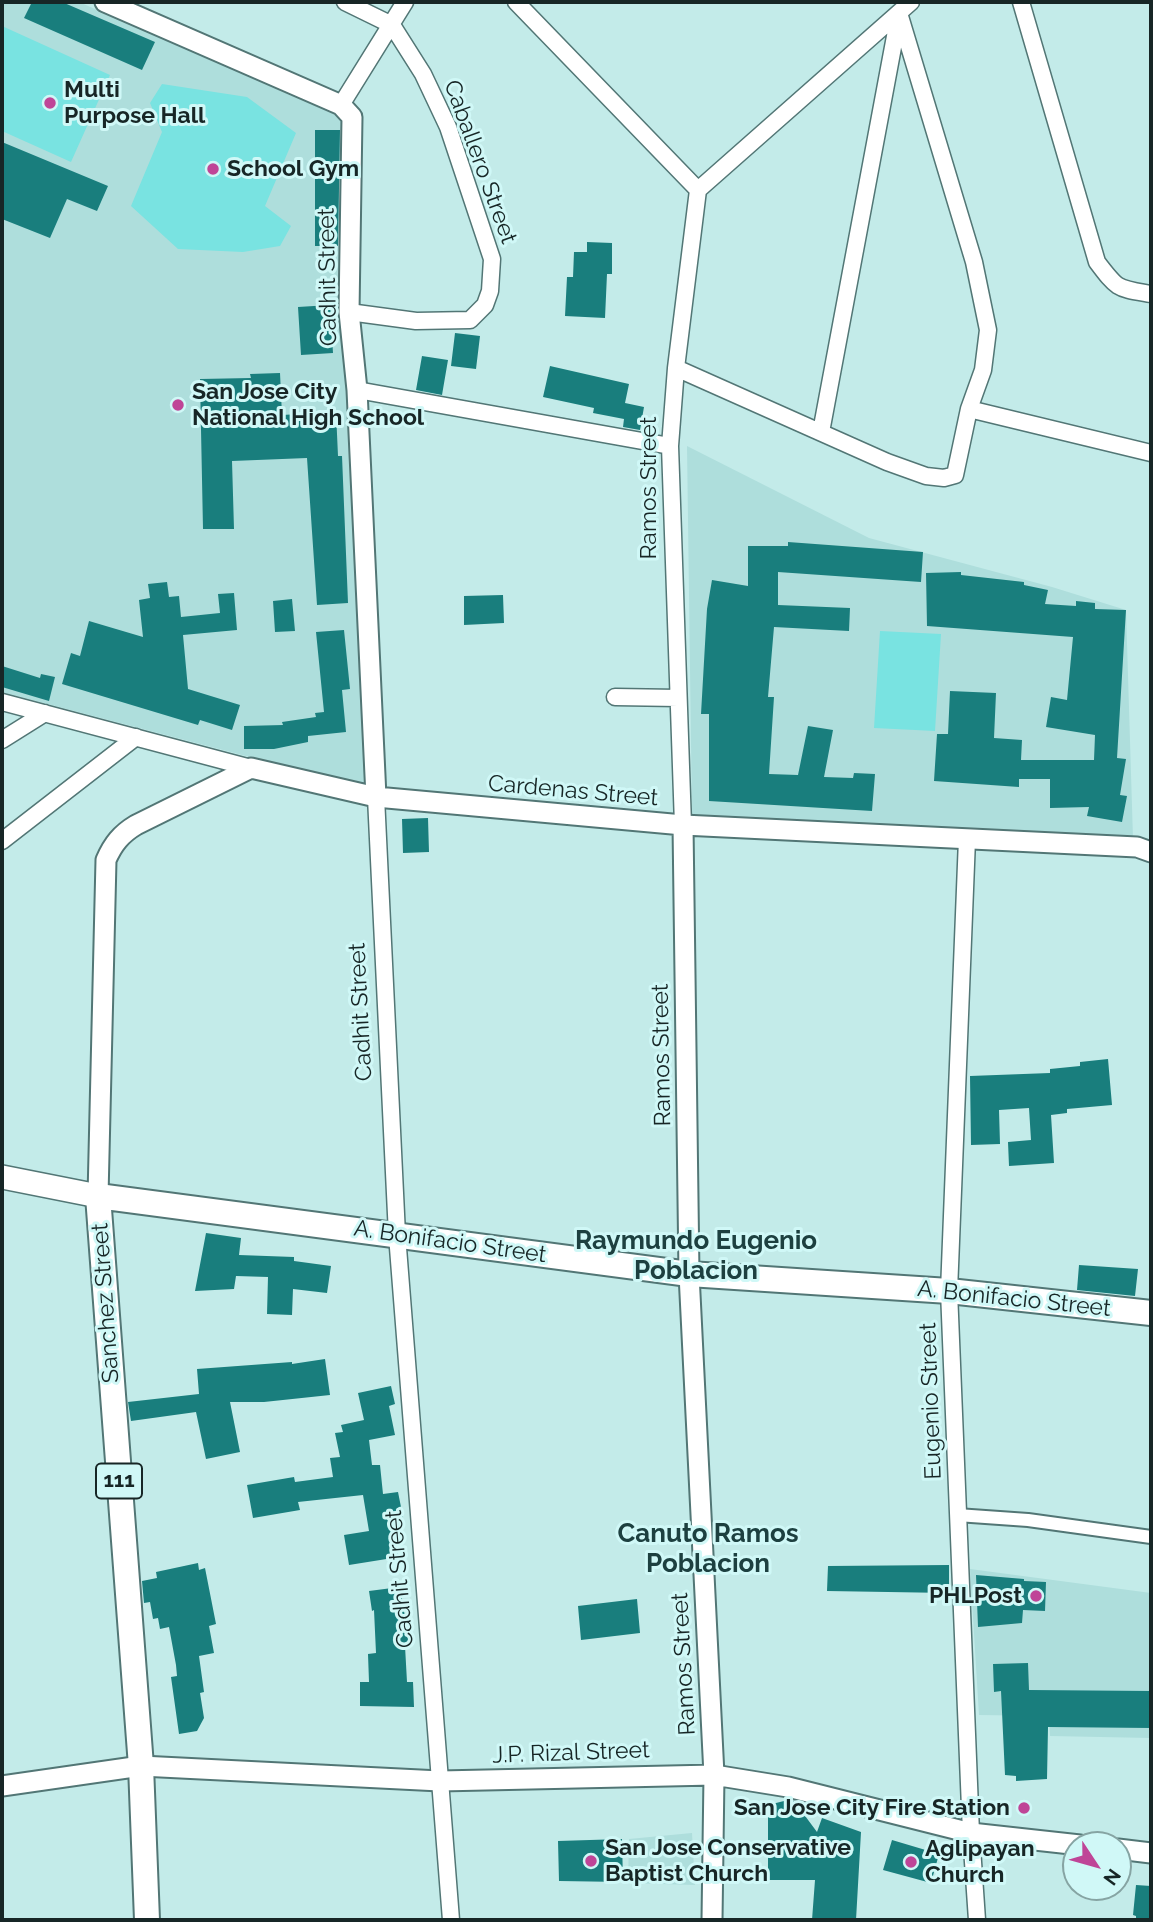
<!DOCTYPE html>
<html>
<head>
<meta charset="utf-8">
<style>
  body { margin:0 }
  #map { position:relative; width:1153px; height:1922px; overflow:hidden; background:#c3ebe9; font-family:Raleway,sans-serif }
  canvas { display:block }
  .frame { position:absolute; inset:0; border:4px solid #172626; pointer-events:none }
  .north { position:absolute; left:1062px; top:1831px; width:70px; height:70px; box-sizing:border-box; background:#d0f8f7; border:2px solid #86a4a3; border-radius:50%; rotate:126deg; font-size:19px; font-weight:700; line-height:28px; text-align:center; color:#172626 }
  .north::after { content:''; display:block; margin:auto; width:24px; height:32px; background:#bf4597; clip-path:polygon(50% 0,100% 100%,50% 72%,0 100%) }
</style>
</head>
<body>
<div id="map">
<canvas width="1153" height="1922"></canvas>
<div class="frame"></div>
<div class="north">N</div>
</div>
<script>
const g = document.querySelector('canvas').getContext('2d');
g.lineJoin = 'round';
function paint(path, color) { g.fillStyle = color; g.fill(path, 'evenodd'); }
function strokePath(path, color, width, dash) { g.strokeStyle = color; g.lineWidth = width; g.lineCap = dash ? 'butt' : 'round'; g.setLineDash(dash || []); g.stroke(path); }
function write(font, color, halo, rows, align = 'center') {
  g.font = font + ' Raleway,sans-serif'; g.lineWidth = 6; g.setLineDash([]); g.textBaseline = 'middle'; g.strokeStyle = halo; g.fillStyle = color; for (const [text, x, y, turn = 0] of rows) {
    g.save(); g.translate(x, y); g.rotate((+turn || 0) * Math.PI / 180); g.textAlign = isNaN(turn) ? turn : align; if (halo) g.strokeText(text, 0, 0); g.fillText(text, 0, 0); g.restore();
  }
}
const built = new Path2D(`
  M5,2H79L343,118L368,788L2,692V7Z
  M687,446L869,538L1052,587L1126,610L1133,839L692,817Z
  M970,1569L1151,1593V1738L1050,1736L1049,1716L979,1715Z
  M692,1833L695,1885L628,1883L629,1839Z`);
const green = new Path2D(`
  M2,26L110,75L71,162L2,131Z
  M162,84L247,97L296,133L265,206L291,226L280,246L243,252L178,249L131,206L162,132L150,103Z
  M880,631L941,634L935,731L874,728Z`);
const building = new Path2D(`
  M32,2H62L155,42L142,70L24,18Z
  M315,130H340L338,246H315Z
  M2,142L108,186L97,211L67,199L50,238L2,219Z
  M587,242L612,243V274H607L605,318L565,316L567,277H573L574,252H587Z
  M330,305L333,353L301,355L298,307Z
  M455,333L480,336L476,369L451,366Z
  M422,356L448,360L442,395L416,390Z
  M550,366L629,384L625,403L644,407L640,430L623,427L624,419L593,413L594,408L543,397Z
  M280,373L282,415L336,412L338,456H342L348,603L317,605L307,458L232,461L234,529H203L200,379L251,378L250,374Z
  M788,542L923,552L921,582L778,572V605L850,608L849,631L774,627L768,697H774L769,774L798,775L808,726L833,730L824,777L853,778L854,773L875,774L872,811L709,801V714H701L707,609L712,580L748,586V546H788Z
  M961,572V575L1024,582V585L1048,590L1045,604L1076,606V601L1095,603V609L1126,610L1117,758L1126,759L1120,795L1127,796L1122,822L1087,816L1089,807L1050,808V779H1019V787L934,781L937,734H948L950,691L996,693L994,738L1022,740L1021,760H1094L1095,735L1046,727L1051,697L1067,700L1073,637L927,626L926,573Z
  M167,582L169,597L179,596L181,617L220,613L218,594L234,593L237,630L183,635L188,689L240,705L232,730L200,720L198,725L62,684L71,653L80,656L89,621L143,637L139,600L150,598L148,584Z
  M503,595L504,623L464,625V596Z
  M292,599L295,631L275,632L273,601Z
  M344,630L350,689L342,690L346,732L308,736V742L274,749H244V726L283,725L282,722L316,717L315,713L324,712L316,632Z
  M2,666L40,678L41,674L55,677L49,701L2,687Z
  M428,818L429,852L403,853L402,819Z
  M1108,1059L1112,1105L1067,1109V1113L1051,1115L1054,1163L1009,1166L1008,1142L1031,1140L1029,1108L999,1110L1000,1144L971,1145L970,1076L1050,1073V1069L1080,1066V1062Z
  M206,1233L241,1238L239,1255L294,1257V1261L331,1266L327,1293L293,1289L292,1315L267,1314L268,1277L236,1276L234,1289L195,1291Z
  M1079,1265L1138,1269L1135,1296L1077,1290Z
  M325,1359L330,1395L264,1402H230L240,1452L206,1459L196,1412L131,1421L128,1402L199,1394L197,1369L292,1362V1364Z
  M391,1386L395,1404L389,1406L395,1435L369,1440L372,1465H380L383,1494L398,1492L403,1517L392,1519L399,1557L349,1565L344,1535L369,1531L363,1495L298,1502L300,1510L253,1518L247,1485L294,1477L295,1482L333,1477L330,1458L340,1457L335,1433L343,1432L341,1425L364,1420L358,1393Z
  M198,1563L199,1570L205,1568L216,1624L209,1626L214,1653L199,1656L204,1692L200,1693L204,1718L197,1731L179,1734L171,1677L177,1676L176,1665L169,1627L160,1629L158,1618L153,1619L150,1602L144,1603L142,1581L157,1578L156,1572Z
  M949,1565V1593L827,1591L828,1566Z
  M976,1575L1024,1579V1581L1046,1582L1045,1611L1023,1610L1022,1623L978,1627Z
  M400,1587L405,1617H411L412,1645L405,1646L407,1682H413L414,1707L360,1706V1682H369L368,1654L376,1653L374,1610L372,1611L369,1591Z
  M637,1599L640,1633L581,1640L578,1606Z
  M1028,1663L1029,1690L1151,1691V1728L1048,1727L1047,1779L1016,1781V1776L1005,1775L1001,1691L994,1692L993,1664Z
  M788,1800L794,1801L817,1832L822,1818L861,1832L856,1920H812L815,1880H768V1805Z
  M622,1839L623,1882L559,1881L558,1841Z
  M892,1840L939,1854L931,1883L883,1870Z
  M1136,1885L1151,1886V1920H1136V1916L1133,1915Z`);
const pedestrian = new Path2D(`
  M957,1515L1028,1520L1151,1537`);
const minor = new Path2D(`
  M345,2L392,25L423,74L448,127L492,259L490,291L485,305L470,320L416,321L349,312
  M516,2L698,190
  M1021,2L1097,262C1118,290 1117,288 1151,294
  M341,105L405,2
  M698,190L911,2
  M676,368L887,462L926,476L944,478L955,475L969,409L983,370L988,330L974,262L899,13
  M357,390L670,446
  M969,409L1151,453
  M821,432L899,15
  M615,697L678,698
  M2,702L251,768
  M2,740L45,713
  M376,797L397,1235L451,1920
  M683,825L670,446L676,368L698,190
  M967,839L949,1291L971,1833L977,1920
  M2,841L136,737`);
const tertiary = new Path2D(`
  M105,2L341,105L352,117L349,312L357,390L376,797
  M683,825L689,1274L714,1775L712,1920
  M98,1196L106,860C113,844 121,834 136,825L251,768L376,797L683,825L1137,847L1151,852
  M2,1786L141,1766L440,1781L714,1775L788,1787L971,1833L1080,1845
  M1118,1849L1151,1853`);
const secondary = new Path2D(`
  M2,1177L98,1196`);
const primary = new Path2D(`
  M147,1920L141,1766L98,1196L689,1274L949,1291L1151,1313`);
const markers = [
  [50,103,7,"#bf4597"],
  [213,169,7,"#bf4597"],
  [178,405,7,"#bf4597"],
  [1036,1596,7,"#bf4597"],
  [1024,1808,7,"#bf4597"],
  [591,1861,7,"#bf4597"],
  [911,1862,7,"#bf4597"]
];
const shields = [
  [119,1481,46]
];
const shieldNames = [
  ["111",119,1481]
];
const poiNames = [
  ["Multi",64,90],
  ["Purpose Hall",64,116],
  ["School Gym",227,169],
  ["San Jose City",192,392],
  ["National High School",192,418],
  ["PHLPost",1022,1596,"right"],
  ["San Jose City Fire Station",1010,1808,"right"],
  ["San Jose Conservative",605,1848],
  ["Baptist Church",605,1874],
  ["Aglipayan",925,1849],
  ["Church",925,1875]
];
const streetNames = [
  ["Caballero Street",480,162,70],
  ["Cadhit Street",328,277,-91],
  ["Ramos Street",649,488,-90],
  ["Cardenas Street",573,791,5],
  ["Cadhit Street",361,1012,-93],
  ["Ramos Street",662,1055,-91],
  ["A. Bonifacio Street",450,1242,8],
  ["A. Bonifacio Street",1014,1299,6],
  ["Sanchez Street",106,1303,-94],
  ["Eugenio Street",931,1401,-92],
  ["Cadhit Street",400,1579,-95],
  ["Ramos Street",684,1664,-93],
  ["J.P. Rizal Street",571,1753,-2]
];
const quarterNames = [
  ["Raymundo Eugenio",696,1241],
  ["Poblacion",696,1271],
  ["Canuto Ramos",708,1534],
  ["Poblacion",708,1564]
];
paint(built, '#aededc');
paint(green, '#79e3e1');
paint(building, '#197e7d');
strokePath(pedestrian, '#527675', 16);
strokePath(minor, '#527675', 19);
strokePath(tertiary, '#527675', 23);
strokePath(secondary, '#527675', 26);
strokePath(primary, '#527675', 28);
strokePath(pedestrian, '#fff', 12);
strokePath(minor, '#fff', 16);
strokePath(tertiary, '#fff', 19);
strokePath(secondary, '#fff', 23);
strokePath(primary, '#fff', 24);
for (const [x, y, r, color] of markers) { const dot = new Path2D(); dot.arc(x, y, r, 0, 2 * Math.PI); g.fillStyle = color; g.fill(dot); strokePath(dot, '#d0f8f7', 2.5); }
for (const [x, y, w] of shields) { const box = new Path2D(); box.roundRect(x - w / 2, y - 17.5, w, 35, 5); g.fillStyle = '#d0f8f7'; g.fill(box); strokePath(box, '#172626', 2); }
write('bold 21px', '#172626', null, shieldNames);
write('bold 23px', '#172626', '#d0f8f7', poiNames, 'left');
write('23px', '#172626', '#d0f8f7', streetNames);
write('bold 26px', '#1d4040', '#d0f8f7', quarterNames);
</script>
</body>
</html>
